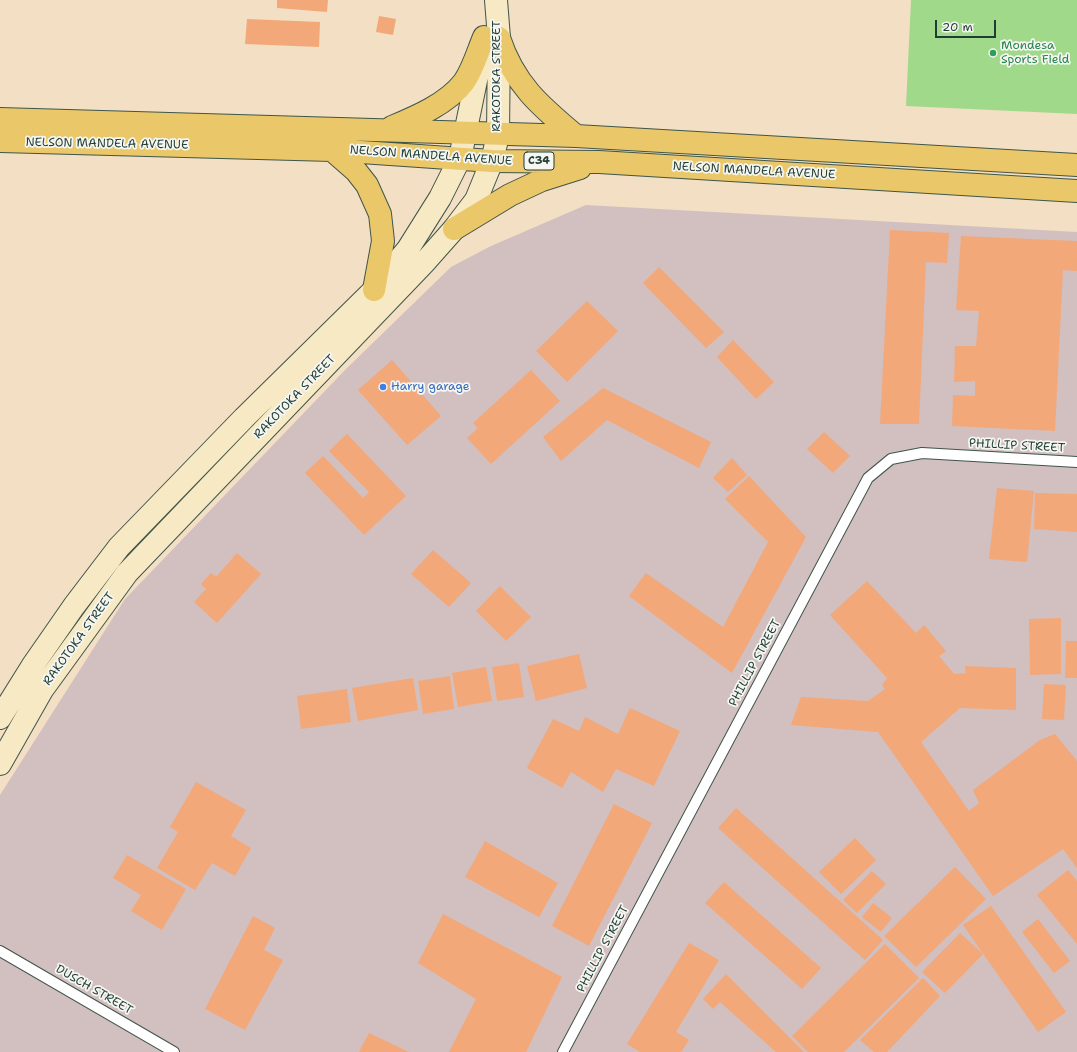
<!DOCTYPE html>
<html>
<head>
<meta charset="utf-8">
<style>
  body { margin:0 }
  #map { position:relative; width:1077px; height:1052px; overflow:hidden; background:#f3dfc4; font-family:"Shantell Sans",sans-serif }
  canvas { display:block }
  .scale { position:absolute; left:935px; top:20px; width:61px; height:18px; box-sizing:border-box; border:2px solid #1f3d34; border-top:0; padding-left:5px; font-size:12px; line-height:14px; white-space:nowrap; color:#1f3d34; -webkit-text-stroke:3px #f6f6f2; paint-order:stroke }
</style>
</head>
<body>
<div id="map">
<canvas width="1077" height="1052"></canvas>
<div class="scale">20 m</div>
</div>
<script>
const g = document.querySelector('canvas').getContext('2d');
g.lineJoin = 'round';
function paint(path, color) { g.fillStyle = color; g.fill(path, 'evenodd'); }
function strokePath(path, color, width, dash) { g.strokeStyle = color; g.lineWidth = width; g.lineCap = dash ? 'butt' : 'round'; g.setLineDash(dash || []); g.stroke(path); }
function write(font, color, halo, rows, align = 'center') {
  g.font = font + ' "Shantell Sans",sans-serif'; g.lineWidth = 3.5; g.setLineDash([]); g.textBaseline = 'middle'; g.strokeStyle = halo; g.fillStyle = color; for (const [text, x, y, turn = 0] of rows) {
    g.save(); g.translate(x, y); g.rotate((+turn || 0) * Math.PI / 180); g.textAlign = isNaN(turn) ? turn : align; if (halo) g.strokeText(text, 0, 0); g.fillText(text, 0, 0); g.restore();
  }
}
const industrial = new Path2D(`
  M586,205L1077,232V1052H0V795L125,599L346,369L451,267L491,246Z`);
const green = new Path2D(`
  M911,0H1077V114L906,106Z`);
const building = new Path2D(`
  M277,0H328L327,12L277,8Z
  M379,16L396,19L393,35L376,32Z
  M247,19L320,22L319,47L245,44Z
  M890,230L949,233L947,263L926,262L919,424H880Z
  M961,236L1077,241V271L1063,270L1055,431L952,426L953,395L975,396V381L954,382L955,346H976L979,311L956,310Z
  M659,267L724,332L706,348L643,283Z
  M587,301L618,331L567,382L536,351Z
  M733,340L774,382L756,399L717,357Z
  M392,360L441,416L407,445L358,390Z
  M531,370L560,401L491,464L467,438L478,428L473,423Z
  M603,388L711,442L699,468L607,420L561,461L543,437Z
  M824,432L850,456L833,473L807,449Z
  M347,434L406,496L364,535L305,473L323,456L363,498L369,492L329,451Z
  M732,458L747,475L728,492L713,478Z
  M749,476L806,537L732,673L629,596L646,573L723,627L768,542L725,499Z
  M997,488L1034,491L1027,562L989,559Z
  M1035,493L1077,494V532L1034,529Z
  M433,550L471,583L449,607L411,574Z
  M237,553L261,574L217,623L194,602L206,589L201,584L211,573L216,577Z
  M867,581L916,633L924,625L946,651L939,656L954,674L966,673L965,666L1016,668V710L960,708L921,742L969,811L979,803L973,790L1040,740L1055,734L1077,761V868L1063,849L993,896L878,732L791,725L801,697L868,701L885,689L882,685L887,678L830,615Z
  M500,586L531,617L506,641L476,611Z
  M1061,618V674L1030,675L1029,619Z
  M1066,641H1077V678H1065Z
  M579,654L587,688L536,701L527,666Z
  M519,663L524,697L497,701L492,667Z
  M486,667L492,701L458,707L452,673Z
  M450,676L454,709L423,714L418,681Z
  M413,678L418,710L358,721L352,688Z
  M1044,684L1066,685L1064,720L1042,719Z
  M347,689L351,722L301,729L297,696Z
  M630,708L680,731L654,786L616,769L603,792L571,772L562,788L527,768L553,719L579,731L585,717L618,734Z
  M196,782L246,810L231,836L251,848L235,876L212,863L195,890L157,868L178,832L170,827Z
  M614,804L652,823L589,946L552,926Z
  M736,808L883,940L865,960L718,828Z
  M855,838L876,860L841,894L819,872Z
  M485,841L558,883L539,917L465,877Z
  M127,855L186,889L162,930L131,911L141,895L113,878Z
  M955,867L986,899L916,967L884,936Z
  M1068,870L1077,881V944L1037,895Z
  M872,871L886,884L857,913L843,900Z
  M724,882L821,968L802,989L705,903Z
  M873,903L892,918L881,932L862,917Z
  M991,906L1066,1012L1038,1032L963,925Z
  M443,914L562,977L526,1052H449L476,999L418,963Z
  M253,916L275,928L264,950L283,960L245,1030L205,1009Z
  M1038,919L1070,961L1054,973L1022,932Z
  M960,933L983,954L945,993L922,972Z
  M689,943L719,960L676,1032L689,1040L681,1052H640L627,1044Z
  M885,944L919,978L844,1052H808L792,1036Z
  M726,974L804,1052H776L720,1002L713,1009L703,999Z
  M923,978L940,996L887,1052H874L860,1040Z
  M369,1033L409,1052H359Z`);
const lane = new Path2D(`
  M0,951L174,1052
  M563,1052L868,478L891,459L922,453L1077,462`);
const secondary = new Path2D(`
  M0,718L33,665L74,606L119,547L244,418L374,290L408,249L440,198L460,158L481,56
  M0,764L42,690L127,573L423,264L454,229L476,200L492,161L498,135L499,38L496,0`);
const primary = new Path2D(`
  M499,38C514,84 540,106 576,136
  M0,119L576,136L1077,165
  M392,127C416,117 447,104 464,82C473,69 478,51 484,37
  M0,141L332,150L492,161L599,162L1077,191
  M332,150L356,171L367,185L380,214L383,241L374,290
  M454,229L510,195L542,180L580,168`);
const markers = [
  [993,53,4,"#2e9e5b"],
  [383,387,4,"#3f7fe0"]
];
const shields = [
  [539,161,30]
];
const shieldNames = [
  ["C34",539,161]
];
const leisureNames = [
  ["Mondesa",1001,46],
  ["Sports Field",1001,60]
];
const streetNames = [
  ["RAKOTOKA STREET",497,76,-90],
  ["NELSON MANDELA AVENUE",107,144,1],
  ["NELSON MANDELA AVENUE",431,156,4],
  ["NELSON MANDELA AVENUE",754,171,3],
  ["RAKOTOKA STREET",295,397,-46],
  ["PHILLIP STREET",1017,446,3],
  ["RAKOTOKA STREET",79,639,-54],
  ["PHILLIP STREET",755,663,-62],
  ["PHILLIP STREET",603,949,-62],
  ["DUSCH STREET",94,990,30]
];
const shopNames = [
  ["Harry garage",391,387]
];
paint(industrial, '#d2bfbf');
paint(green, '#a1d98b');
paint(building, '#f3a879');
strokePath(lane, '#3f554a', 12);
strokePath(secondary, '#3f554a', 24);
strokePath(primary, '#3f554a', 24);
strokePath(lane, '#fff', 10);
strokePath(secondary, '#f7e9c3', 22);
strokePath(primary, '#eac769', 22);
for (const [x, y, r, color] of markers) { const dot = new Path2D(); dot.arc(x, y, r, 0, 2 * Math.PI); g.fillStyle = color; g.fill(dot); strokePath(dot, '#f6f6f2', 1.5); }
for (const [x, y, w] of shields) { const box = new Path2D(); box.roundRect(x - w / 2, y - 9, w, 18, 3); g.fillStyle = '#f6f6f2'; g.fill(box); strokePath(box, '#1f3d34', 1); }
write('bold 11px', '#1f3d34', null, shieldNames);
write('12px', '#27864d', '#f6f6f2', leisureNames, 'left');
write('12px', '#1f3d34', '#f6f6f2', streetNames);
write('12px', '#366cbe', '#f6f6f2', shopNames, 'left');
</script>
</body>
</html>
